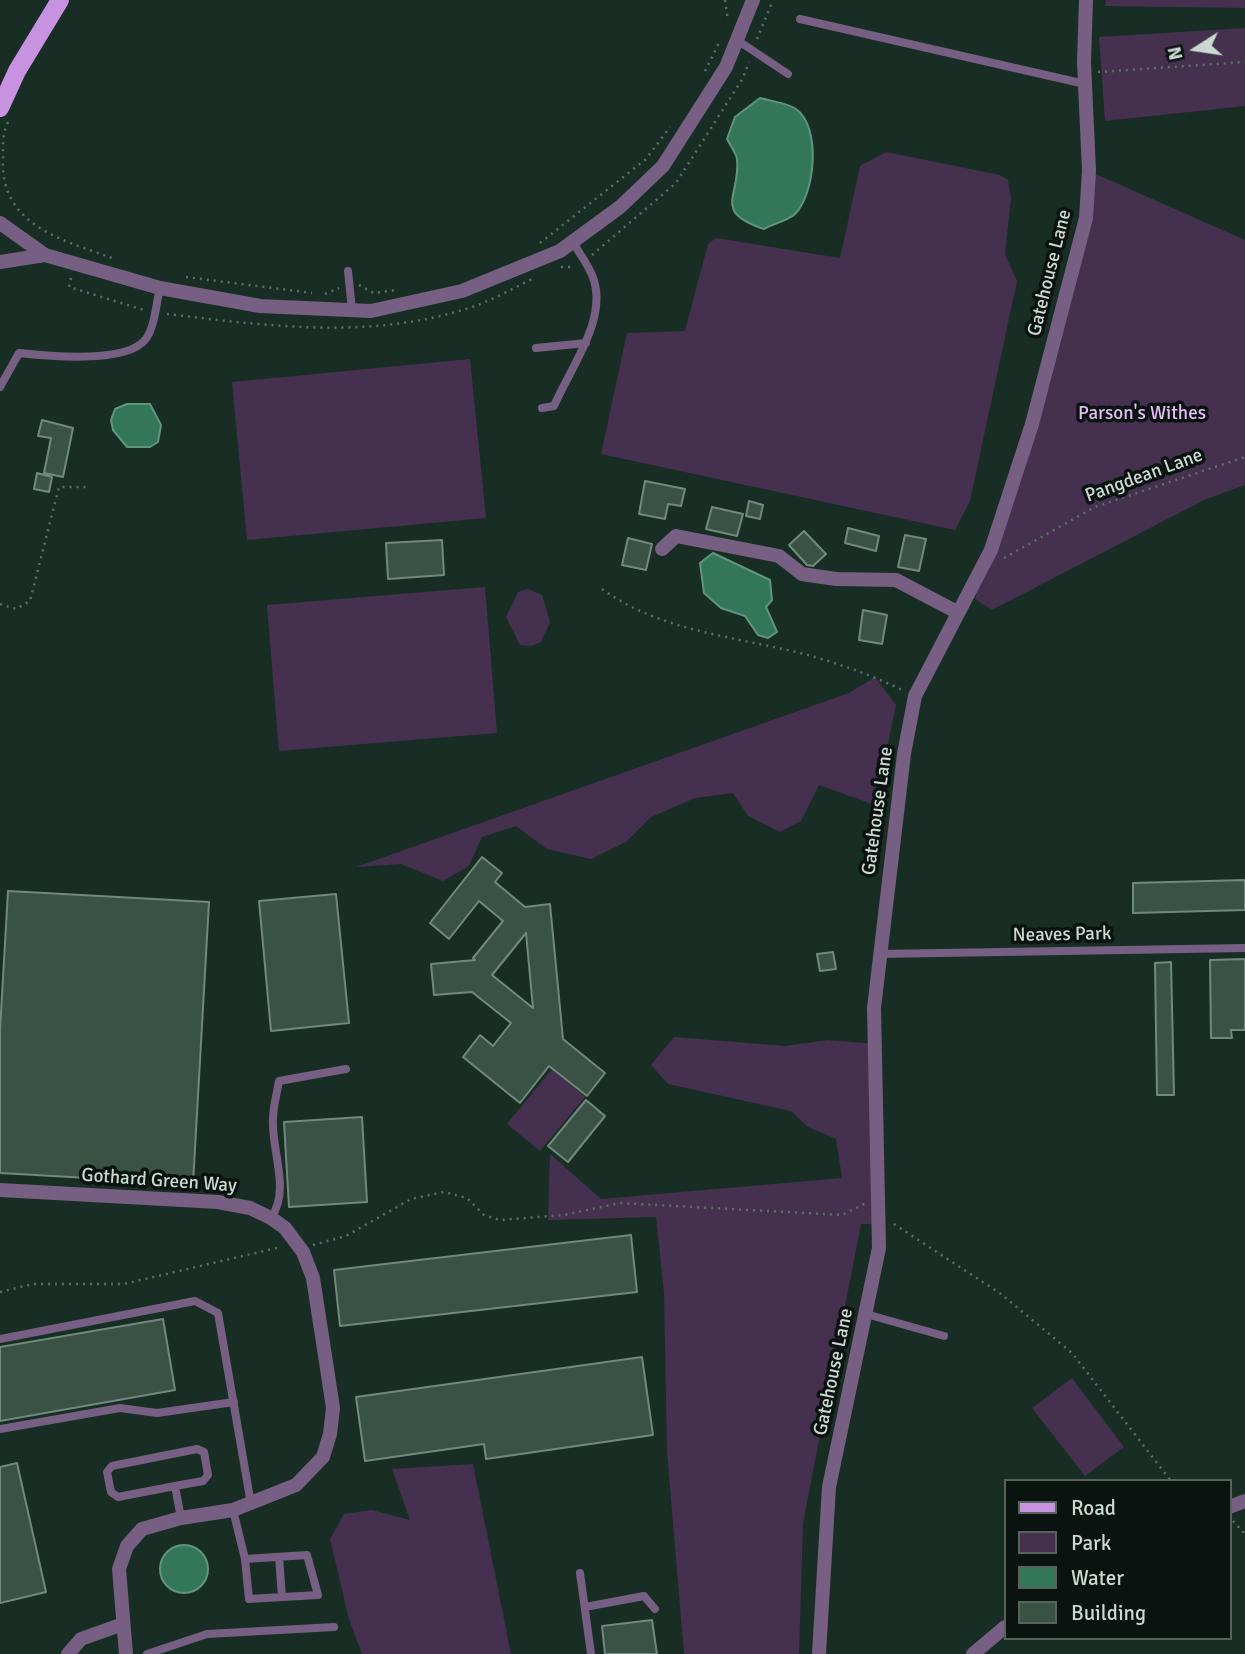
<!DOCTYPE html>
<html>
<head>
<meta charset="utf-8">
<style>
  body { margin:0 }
  #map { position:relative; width:1245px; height:1654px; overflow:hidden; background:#182e24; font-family:Signika,sans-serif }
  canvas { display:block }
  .legend { position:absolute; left:1004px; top:1479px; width:228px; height:161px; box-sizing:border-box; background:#0a130f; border:2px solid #58625d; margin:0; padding:9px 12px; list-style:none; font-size:21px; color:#ccd9d2 }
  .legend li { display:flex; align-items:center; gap:14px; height:35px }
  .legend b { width:35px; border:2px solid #58625d }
  .north { position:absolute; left:1161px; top:14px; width:70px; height:70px; -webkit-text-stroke:5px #0a130f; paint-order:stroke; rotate:258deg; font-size:19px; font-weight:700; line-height:28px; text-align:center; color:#ccd9d2 }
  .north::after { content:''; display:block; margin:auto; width:24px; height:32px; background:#ccd9d2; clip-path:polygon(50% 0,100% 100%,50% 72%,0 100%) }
</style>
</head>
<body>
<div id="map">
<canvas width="1245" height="1654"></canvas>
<ul class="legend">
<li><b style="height:9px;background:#c792e0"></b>Road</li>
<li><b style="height:19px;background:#45304f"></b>Park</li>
<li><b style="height:19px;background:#33775b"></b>Water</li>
<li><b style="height:19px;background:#3a5146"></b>Building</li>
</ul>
<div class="north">N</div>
</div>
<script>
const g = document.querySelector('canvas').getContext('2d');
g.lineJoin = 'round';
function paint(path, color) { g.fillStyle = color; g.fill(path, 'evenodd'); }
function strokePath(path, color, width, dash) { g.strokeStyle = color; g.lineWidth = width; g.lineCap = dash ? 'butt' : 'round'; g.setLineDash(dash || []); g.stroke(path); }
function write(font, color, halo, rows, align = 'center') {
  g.font = font + ' Signika,sans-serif'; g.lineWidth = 7; g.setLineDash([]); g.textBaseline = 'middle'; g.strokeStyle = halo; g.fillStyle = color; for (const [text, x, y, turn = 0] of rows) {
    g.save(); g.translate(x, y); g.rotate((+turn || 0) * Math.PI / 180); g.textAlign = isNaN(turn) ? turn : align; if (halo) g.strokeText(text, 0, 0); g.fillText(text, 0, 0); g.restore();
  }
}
const green = new Path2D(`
  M1106,0H1245V8L1105,6Z
  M1245,28V106L1105,121L1099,37Z
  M886,152L1000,175L1008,180L1011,198L1005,254L1017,281L970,501L955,530L601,454L627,333L685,331L708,244L716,238L840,258L860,166Z
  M1089,171L1245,240V485L1204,500L992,610L975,599L1086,218Z
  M470,359L486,518L247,540L232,382Z
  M485,587L497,733L279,751L267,605Z
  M528,589L542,595L550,622L541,642L531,646L520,645L506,617L518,592Z
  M875,677L896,705L875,805L819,785L801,821L780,832L748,816L733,793L695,798L651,817L626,842L591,859L547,849L516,826L482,837L469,866L443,881L401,864L356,867L849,693Z
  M674,1037L785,1046L828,1040L875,1044L879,1224H861L803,1523L799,1654H684L667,1452L664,1293L656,1217L548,1220L550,1154L601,1199L842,1178L836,1139L808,1127L791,1111L668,1084L651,1065Z
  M552,1069L585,1097L540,1151L507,1124Z
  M1072,1378L1124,1447L1085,1476L1032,1408Z
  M473,1464L511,1654H362L349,1619L330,1539L344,1514L372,1510L410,1520L392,1469Z`);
const water = new Path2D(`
  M760,98C770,101 788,103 796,109C822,127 815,196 794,215C786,221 773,224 764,229C711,211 741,197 737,159C736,153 730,145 727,139L735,117Z
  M127,404H150L161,425L158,442L150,447H127L113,430L111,420L115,409Z
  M713,553L770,580L772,600L766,607L777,632L768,638L758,635L745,616L721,608L704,593L700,563Z
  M160 1569a24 24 0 1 1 48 0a24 24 0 1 1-48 0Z`);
const building = new Path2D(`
  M42,420L73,428L63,477L44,473L51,438L38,436Z
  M37,473L52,477L49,492L34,489Z
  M645,481L685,489L681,506L668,504L665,519L639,514Z
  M749,501L763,505L760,519L746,516Z
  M712,507L743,514L737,536L706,529Z
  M848,528L879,536L876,551L845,543Z
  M804,531L826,554L813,566L807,565L789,545Z
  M905,535L926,539L919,571L898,567Z
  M628,538L652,544L646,570L622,565Z
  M442,540L444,575L388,579L386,543Z
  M863,610L887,615L882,644L859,640Z
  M482,857L502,873L495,882L525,907L550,904L563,1039L605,1073L587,1096L549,1066L520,1103L463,1057L480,1035L493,1046L511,1023L472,992L434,995L431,964L475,960L473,958L503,921L479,901L449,939L430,923ZM526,933L533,1008L492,975Z
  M1245,880V910L1133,913V883Z
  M8,891L209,902L193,1184L0,1173V1030Z
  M336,894L349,1023L271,1031L259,901Z
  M833,952L836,969L820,971L817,954Z
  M1245,959V1030H1231L1232,1038H1211L1210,960Z
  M1171,962L1174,1095H1157L1155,963Z
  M586,1100L605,1116L568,1162L548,1146Z
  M362,1117L367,1202L289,1207L284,1122Z
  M631,1235L637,1292L340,1326L334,1270Z
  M163,1319L175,1390L0,1421V1347Z
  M642,1357L653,1435L486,1459L484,1444L365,1461L356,1397Z
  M17,1463L46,1592L0,1603V1467Z
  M652,1620L657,1654H605L602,1626Z`);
const path = new Path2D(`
  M725,0L728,21
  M757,39L773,0
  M705,71L719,43
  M1098,72L1245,62
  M8,122C2,134 3,146 3,159C0,225 62,240 112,258
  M540,243L646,159L670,127
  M592,255L676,183L743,78L749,62
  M561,267H575
  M186,277L312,293
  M71,278L69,287L144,310
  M359,285L374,293L395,290
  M325,294L339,288
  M167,314C269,326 370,340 469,308C491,301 512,289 532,279
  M1004,558L1095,507L1245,457
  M602,589C659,630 729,636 796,652C832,661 869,674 902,690
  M0,604L16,609L30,601L59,487H90
  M894,1224L1001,1294L1072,1353L1171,1481
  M313,1245L346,1236L411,1199L444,1192L467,1198L484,1215L500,1220L564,1215L620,1203L842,1215L866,1203
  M0,1292L33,1284H124L281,1247
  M1233,1521L1245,1534`);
const service = new Path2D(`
  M800,19L1085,84
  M737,40L788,74
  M348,271L352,310
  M536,348L586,343
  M0,387L19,353C47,356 125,364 145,340C155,328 156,303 160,288
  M542,408L554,406C570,368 610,317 592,275C587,263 579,253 573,242
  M879,954L1245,948
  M271,1218C291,1189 271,1151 273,1119C273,1107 277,1093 279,1081L346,1069
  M866,1314L944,1336
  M0,1339L195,1301L218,1313L251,1504
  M0,1429L120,1408L157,1413L234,1402
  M175,1486L118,1497L111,1492L107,1472L112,1466L197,1449L204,1452L208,1475L203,1481L175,1486L181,1518
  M233,1510L245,1559L249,1599L318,1595L307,1555L245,1559
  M279,1557L282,1597
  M580,1573L591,1654
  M585,1607L644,1596L655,1609
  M147,1654L207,1634L334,1627`);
const minor = new Path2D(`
  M662,549L676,536L779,556L802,574L836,579L896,580L957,612
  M0,1190L218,1202L250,1208L271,1218L285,1228L303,1252L313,1278L326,1362L333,1408L330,1434L323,1457L296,1485L233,1510L181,1518L142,1529L127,1546L119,1569L126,1654
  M1229,1507L1245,1501
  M68,1654L81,1639L123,1624
  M819,1654L829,1487L879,1248L874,1008L904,754L915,696L991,550L1032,424L1086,218L1089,171L1084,62L1086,0
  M973,1654L1005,1627`);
const tertiary = new Path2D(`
  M0,223L45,255L160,288L260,306L371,311L462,291L560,251L620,207L663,166L726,67L753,0
  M0,262L45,255`);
const primary = new Path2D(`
  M0,108L17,71L60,0`);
const streetNames = [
  ["Gatehouse Lane",1050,273,-76],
  ["Pangdean Lane",1144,476,-20],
  ["Gatehouse Lane",878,811,-82],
  ["Neaves Park",1062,935,-1],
  ["Gothard Green Way",159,1181,4],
  ["Gatehouse Lane",834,1372,-78]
];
const parkNames = [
  ["Parson's Withes",1142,414]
];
paint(green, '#45304f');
paint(water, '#33775b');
strokePath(water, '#61947f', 2);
paint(building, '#3a5146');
strokePath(building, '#70897d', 2);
strokePath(path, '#5c6f66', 2.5, [2, 5]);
strokePath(service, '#775e83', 8);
strokePath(minor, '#775e83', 14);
strokePath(tertiary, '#775e83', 14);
strokePath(primary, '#c792e0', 18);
write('19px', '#ccd9d2', '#0a130f', streetNames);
write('19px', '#e4bcf7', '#0a130f', parkNames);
</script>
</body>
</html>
